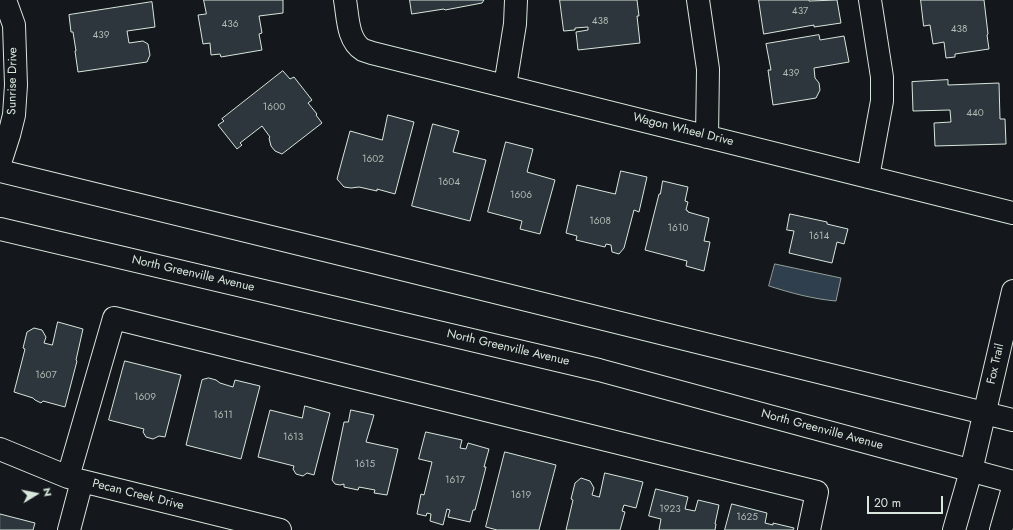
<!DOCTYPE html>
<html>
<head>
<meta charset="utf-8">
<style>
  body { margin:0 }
  #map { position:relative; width:1013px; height:530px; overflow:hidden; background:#14181c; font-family:Jost,sans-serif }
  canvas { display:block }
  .north { position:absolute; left:16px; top:474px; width:40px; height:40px; -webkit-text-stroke:3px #14181c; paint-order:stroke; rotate:80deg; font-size:11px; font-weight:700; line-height:16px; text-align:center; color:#d8e6dc }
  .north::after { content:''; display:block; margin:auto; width:14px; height:18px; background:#d8e6dc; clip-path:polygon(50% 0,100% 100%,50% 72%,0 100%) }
  .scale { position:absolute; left:867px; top:496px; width:76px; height:18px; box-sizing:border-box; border:2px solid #d8e6dc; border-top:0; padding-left:5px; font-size:12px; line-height:14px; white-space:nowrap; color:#d8e6dc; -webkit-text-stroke:3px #14181c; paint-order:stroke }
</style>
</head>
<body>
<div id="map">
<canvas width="1013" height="530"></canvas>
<div class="north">N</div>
<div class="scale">20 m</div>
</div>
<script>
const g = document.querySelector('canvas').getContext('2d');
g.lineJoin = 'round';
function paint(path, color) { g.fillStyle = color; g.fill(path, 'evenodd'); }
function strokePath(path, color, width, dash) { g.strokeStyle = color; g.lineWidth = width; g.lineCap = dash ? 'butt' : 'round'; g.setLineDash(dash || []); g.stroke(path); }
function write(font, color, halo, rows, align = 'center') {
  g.font = font + ' Jost,sans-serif'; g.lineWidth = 3; g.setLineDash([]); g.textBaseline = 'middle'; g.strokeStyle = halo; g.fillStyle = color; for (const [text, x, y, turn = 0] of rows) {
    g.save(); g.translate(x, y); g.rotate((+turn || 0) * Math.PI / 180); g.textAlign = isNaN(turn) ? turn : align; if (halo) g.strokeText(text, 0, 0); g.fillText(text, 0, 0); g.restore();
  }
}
const water = new Path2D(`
  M775,264L841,278L836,301C813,299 791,293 769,286Z`);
const building = new Path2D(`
  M204,0H283V13L259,16L262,33L259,34L262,50L221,57L220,54L211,55L210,43L203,44L198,15L206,14Z
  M410,0H484L482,3L445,10L444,9L412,14Z
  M560,0H637L639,16H637L640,43L578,50L576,32L588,30V27L575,28V30L564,31Z
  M759,0H809V1L837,0L841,23L814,27V25L764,34Z
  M921,0H984L988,34L987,35L989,49L955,54V57L946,58L944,42L933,44L930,25L924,26Z
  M152,2L155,27L127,31L129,43L143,41L148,44L150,55L147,62L78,72L75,51H76L73,32H71L69,15Z
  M819,35L820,40L844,36L849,62L814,68L815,78L819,83L820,90L816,98L773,105L768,70H771L766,44Z
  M283,71L290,79L294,77L312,100L308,103L317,114L316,115L322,123L282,154L275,151L271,146L269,138L270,137L262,126L240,143L242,145L237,149L218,125L224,121L222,119Z
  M948,80V85L999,83L1000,119H1005L1006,144L935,146L934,123L951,122L950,110L913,111L912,82Z
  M388,115L414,122L395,194L377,189V191L359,187L351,188L344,187L337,179L350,131L382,140Z
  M433,124L459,131L453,152L486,160L470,221L412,206Z
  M506,142L533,149L527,172L555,180L540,234L520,229L522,221L488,212Z
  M621,171L647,177L639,212L634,210L624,248L619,254L612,252L611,245L606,244L605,247L576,240L577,236L566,233L577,185L615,194Z
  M663,181L688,187L685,201L688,202L686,210L688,211V212L709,218L704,241L710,242L704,271L686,266L687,261L645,250L659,194H660Z
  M790,214L827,222V224L848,229L844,244L837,242L832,263L789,253L794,231L787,230Z
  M58,322L83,329L76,360L77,361L65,407L43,401L41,403L35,400L33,398L14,392L25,349L23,348L27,332L34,328L42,330L46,337L44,343L52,345Z
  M125,361L181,375L165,437L159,436L153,439L146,437L143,432L144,429L109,420Z
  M209,378L216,380L220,383L233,387L235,380L260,386L241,459L186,445L202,380Z
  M305,406L330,413L314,475L307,473L303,476L296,474L293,469L294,466L258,457L270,410L302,418Z
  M351,410L374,415L366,442L398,449L387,495L374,493L375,490L359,487L358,490L344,487V484L340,485L335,484L332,480L344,422H348Z
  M426,432L462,440L460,448L466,449L468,443L489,449L484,467H486L475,510H473L470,522L448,517L450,510L447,509L443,525L430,521L431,514L427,513L426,516L417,514L421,494L424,495L432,462L419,459Z
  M505,452L556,465L539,530H497L486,527Z
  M605,473L643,482L636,508L624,505L622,511L625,512L620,530H566L573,500L571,499L575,483L581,478L590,481L594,488L592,495L599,497Z
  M656,489L688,497L685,509L695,511L698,500L719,505L715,524H716L715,530H659L661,519L649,516Z
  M732,504L767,513L765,523L773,525V523L794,528L793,530H725Z
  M0,514L35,523L33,530H0Z`);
const minor = new Path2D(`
  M345,0C348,16 347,40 363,50C366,51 369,52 372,53L1013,213
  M698,0L708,69L707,137
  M505,86L515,24L516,0
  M0,163L9,135L14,115L16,85L14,25L5,0
  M868,177L882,101V77L870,0
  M0,449L68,477L82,481L280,530
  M68,477L114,318L817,492L809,530
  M69,530L82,481
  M954,530L971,471L1013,291
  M1001,530L1013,488`);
const major = new Path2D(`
  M0,171L357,258L1013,420
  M0,229L599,370L1013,482`);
const numberNames = [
  ["437",800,12],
  ["438",600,22],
  ["436",230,25],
  ["438",959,30],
  ["439",101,36],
  ["439",791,74],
  ["1600",274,108],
  ["440",975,114],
  ["1602",373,160],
  ["1604",449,183],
  ["1606",521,196],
  ["1608",600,222],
  ["1610",678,229],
  ["1614",819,237],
  ["1607",46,376],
  ["1609",145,398],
  ["1611",223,416],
  ["1613",293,438],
  ["1615",365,465],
  ["1617",455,481],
  ["1619",521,496],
  ["1923",670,510],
  ["1625",747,518]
];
const streetNames = [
  ["Sunrise Drive",13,81,-89],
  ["Wagon Wheel Drive",683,130,14],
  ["North Greenville Avenue",193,274,13],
  ["North Greenville Avenue",508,348,13],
  ["Fox Trail",996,364,-77],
  ["North Greenville Avenue",822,430,15],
  ["Pecan Creek Drive",138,495,14]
];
paint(water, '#2f3f4d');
strokePath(water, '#939e99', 1);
paint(building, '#2c363c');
strokePath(building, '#d8e6dc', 1);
strokePath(minor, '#d8e6dc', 24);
strokePath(major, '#d8e6dc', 24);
strokePath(minor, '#14181c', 22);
strokePath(major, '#14181c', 22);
write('10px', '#adbab4', null, numberNames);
write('12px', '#d8e6dc', '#14181c', streetNames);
</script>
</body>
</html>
